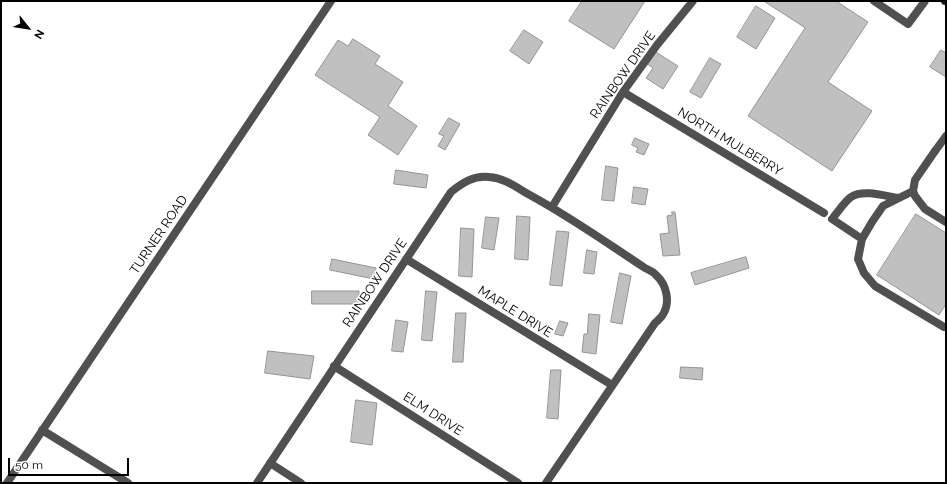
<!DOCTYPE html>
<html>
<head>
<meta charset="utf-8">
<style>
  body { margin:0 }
  #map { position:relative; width:947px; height:484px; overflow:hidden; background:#fff; font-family:Raleway,sans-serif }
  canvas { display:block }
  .frame { position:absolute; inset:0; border:2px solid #000; pointer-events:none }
  .north { position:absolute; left:8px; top:8px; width:40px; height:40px; -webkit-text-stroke:3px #fff; paint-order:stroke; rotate:120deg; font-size:11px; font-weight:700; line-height:16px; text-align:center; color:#000 }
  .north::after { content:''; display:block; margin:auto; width:14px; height:18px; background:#000; clip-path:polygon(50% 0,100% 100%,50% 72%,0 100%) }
  .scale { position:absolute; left:8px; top:458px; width:121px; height:18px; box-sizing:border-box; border:2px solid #000; border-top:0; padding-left:5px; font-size:12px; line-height:14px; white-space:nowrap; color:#000; -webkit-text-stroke:3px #fff; paint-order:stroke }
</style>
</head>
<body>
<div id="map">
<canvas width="947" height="484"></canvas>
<div class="frame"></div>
<div class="north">N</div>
<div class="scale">50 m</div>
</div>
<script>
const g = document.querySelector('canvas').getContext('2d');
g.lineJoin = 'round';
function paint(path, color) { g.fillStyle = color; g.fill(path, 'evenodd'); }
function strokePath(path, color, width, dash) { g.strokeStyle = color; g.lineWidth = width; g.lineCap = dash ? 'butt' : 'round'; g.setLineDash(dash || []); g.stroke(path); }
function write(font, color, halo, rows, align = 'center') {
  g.font = font + ' Raleway,sans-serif'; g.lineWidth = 3; g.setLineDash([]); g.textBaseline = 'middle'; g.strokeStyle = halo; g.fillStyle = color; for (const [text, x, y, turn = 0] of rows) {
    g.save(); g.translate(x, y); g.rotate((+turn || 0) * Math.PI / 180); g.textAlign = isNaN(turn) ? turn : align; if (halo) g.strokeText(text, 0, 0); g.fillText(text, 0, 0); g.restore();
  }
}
const building = new Path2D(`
  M582,1H645L614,49L569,21Z
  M764,1H836L868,22L828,82L872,111L832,171L748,116L805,28Z
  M756,6L775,18L756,49L737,37Z
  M524,30L543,42L529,64L510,51Z
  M353,39L380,56L375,64L403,82L388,106L417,126L398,155L368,135L380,117L315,75L338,40L348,46Z
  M941,50L946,53V77L930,67Z
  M654,51L678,66L663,89L646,78L653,68L646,63Z
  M710,58L721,64L701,98L690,92Z
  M449,118L460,124L445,150L438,146L444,136L439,134Z
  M635,138L649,144L644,155L636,152L638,148L632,145Z
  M606,166L618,168L614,201L602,200Z
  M396,170L428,175L426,188L394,184Z
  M634,187L648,189L645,205L632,203Z
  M672,212H675L680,255L663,256L660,234L669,233L667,216L672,215Z
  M916,214L946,233V304L939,315L877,275Z
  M517,216L530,217L528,260L515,259Z
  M486,217L499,218L494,250L482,248Z
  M461,228L474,229L472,277L459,276Z
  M557,231L569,232L562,286L550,285Z
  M587,250L597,252L594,274L584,273Z
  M746,257L749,268L695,285L691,273Z
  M332,259L376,268L374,279L330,270Z
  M620,273L631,276L622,324L611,322Z
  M312,291H359V304H312Z
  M426,291L437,292L432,341L422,340Z
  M456,313H466L463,362H453Z
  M589,314L600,315L596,354L582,352L584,334H587Z
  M396,320L408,322L403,352L392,351Z
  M560,321L568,323L563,336L555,334Z
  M268,351L314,356L310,379L265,373Z
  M681,367L703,368L702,380L680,378Z
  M551,370H561L558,419L547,418Z
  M356,400L377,403L372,445L351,442Z`);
const lane = new Path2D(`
  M874,1L908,24L925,1
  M935,151L915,180L913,191L915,196L925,209L946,222
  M913,191L883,206L872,222L862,239L858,259L864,273L875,286L944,327H946
  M862,239L832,219C838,212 844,202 851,197C863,189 885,196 898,198`);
const street = new Path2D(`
  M623,92L824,213
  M935,151L946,136
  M552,207L623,92L657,45L693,1
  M406,259L612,385
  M334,366L518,483
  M42,430L128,483
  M270,463L301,483
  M7,483L331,1
  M257,483L451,192C462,183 474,175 489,177C504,178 516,187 528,194C569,216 607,243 645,268C649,270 654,272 656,275C667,285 671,303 662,316C660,318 658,321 655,323L546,483`);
const secondary = new Path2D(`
  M945,1H946`);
const streetNames = [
  ["RAINBOW DRIVE",623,75,-55],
  ["NORTH MULBERRY",730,142,31],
  ["TURNER ROAD",159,235,-56],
  ["RAINBOW DRIVE",375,283,-56],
  ["MAPLE DRIVE",515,312,32],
  ["ELM DRIVE",433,414,33]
];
paint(building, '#c0c0c0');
strokePath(building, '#949494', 1);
strokePath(lane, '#505050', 8);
strokePath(street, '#505050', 8);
strokePath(secondary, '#1d1d1d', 8);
write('13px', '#000', '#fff', streetNames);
</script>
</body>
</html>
